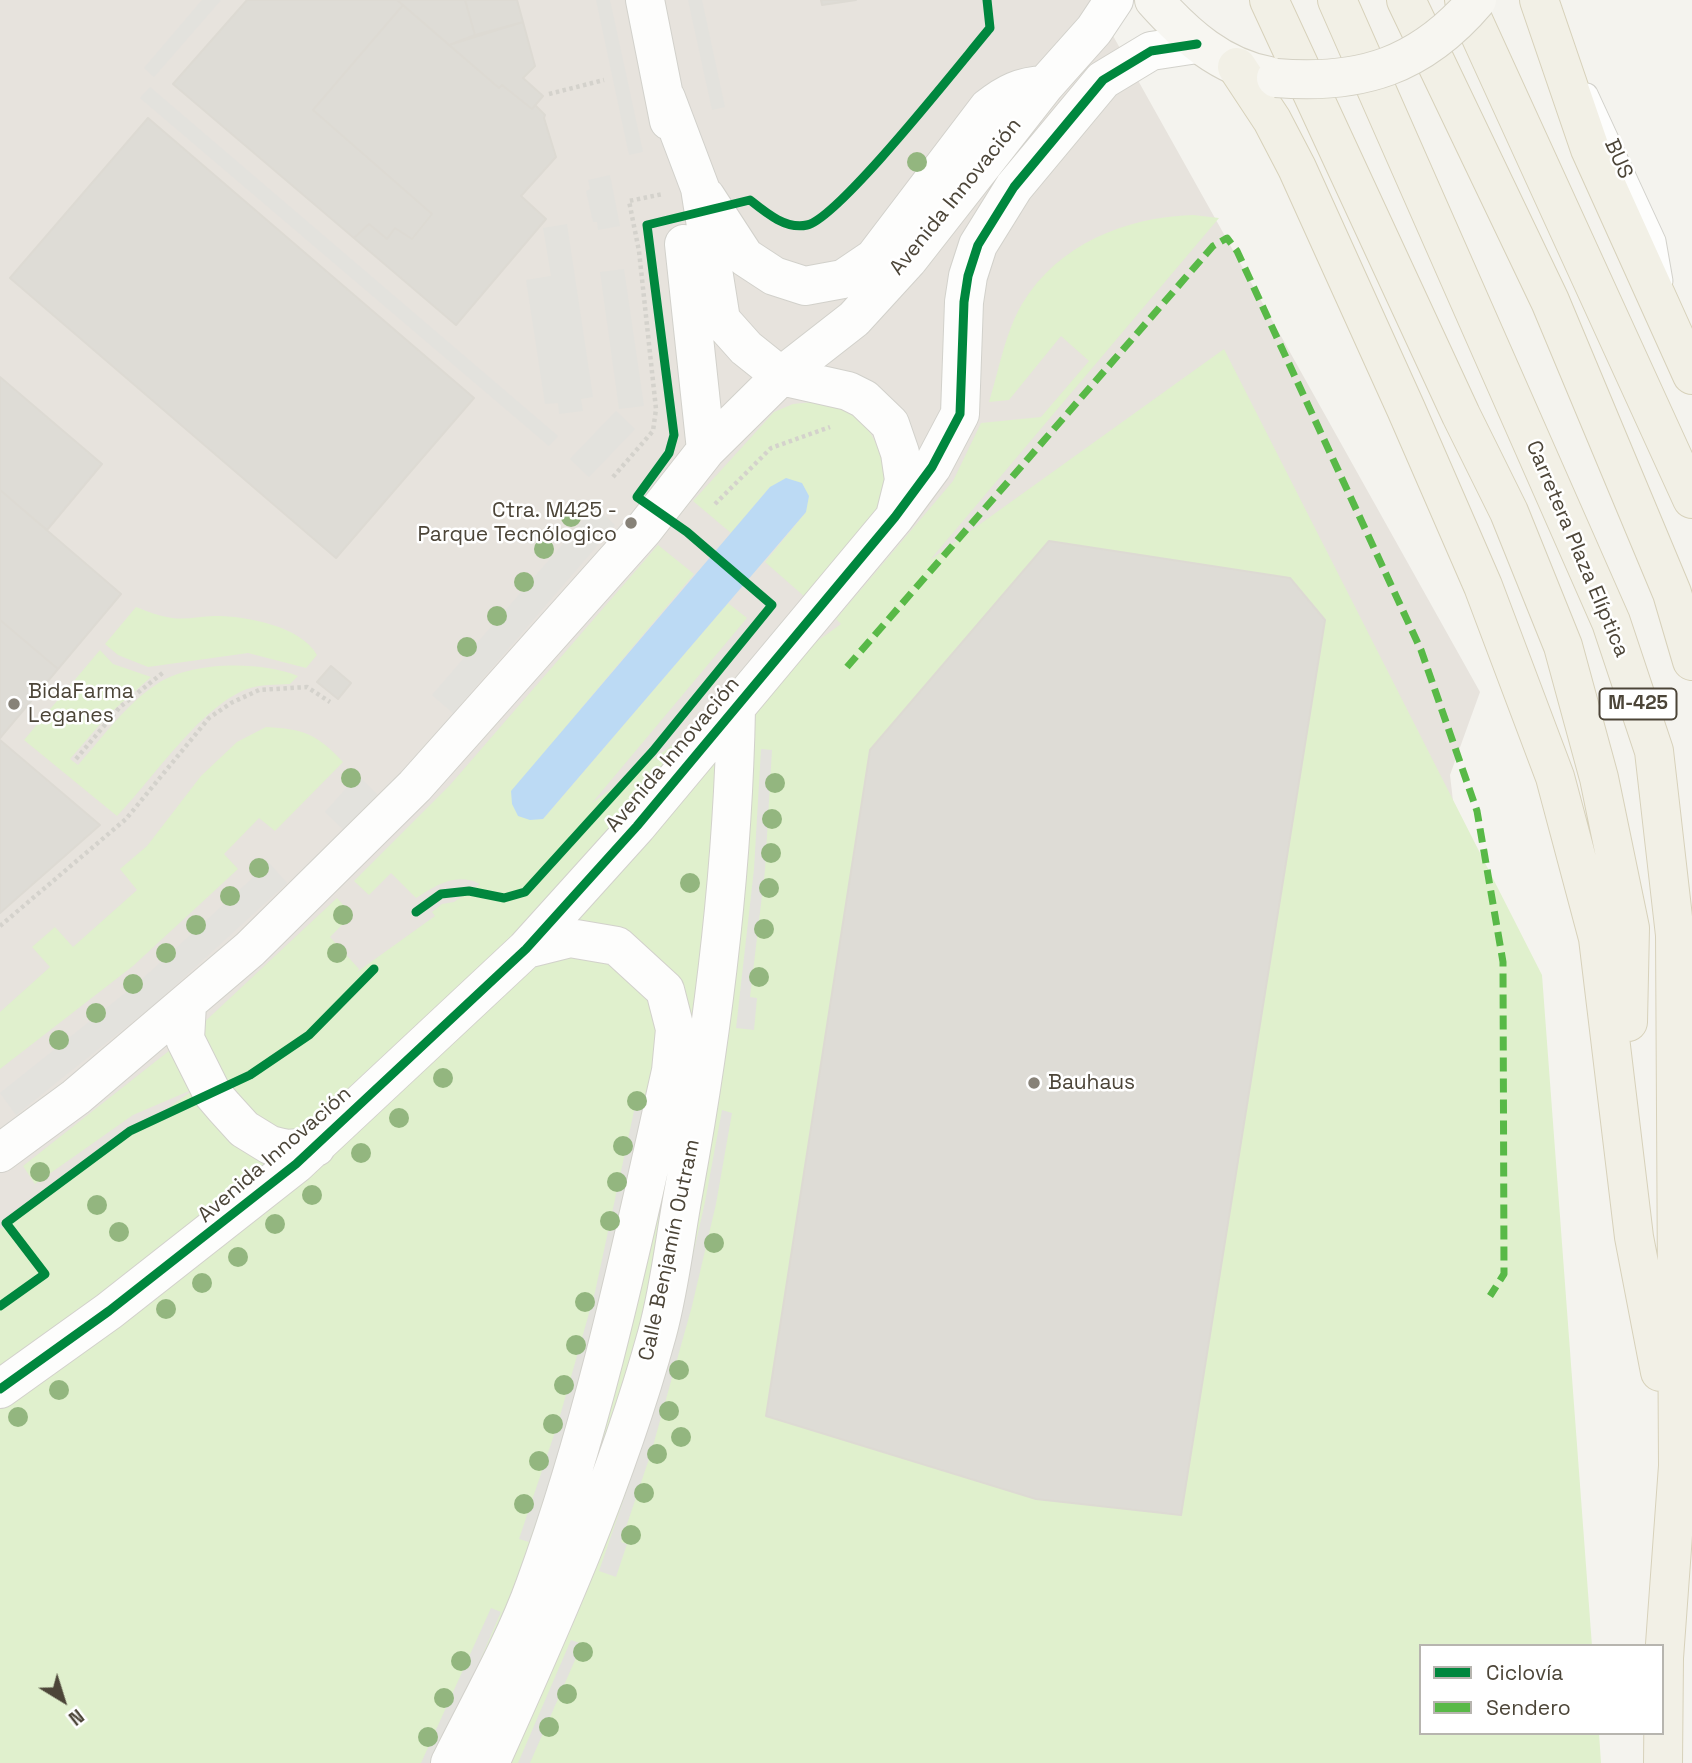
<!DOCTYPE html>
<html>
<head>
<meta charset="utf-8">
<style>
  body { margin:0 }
  #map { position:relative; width:1692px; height:1763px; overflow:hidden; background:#f4f3ee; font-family:"Space Grotesk",sans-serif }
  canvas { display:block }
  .legend { position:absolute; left:1419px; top:1644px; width:245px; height:91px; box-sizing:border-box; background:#fff; border:2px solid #b7b5af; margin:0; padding:9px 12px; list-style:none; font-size:21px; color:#4c4538 }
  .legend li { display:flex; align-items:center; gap:14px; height:35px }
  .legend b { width:35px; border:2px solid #b7b5af }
  .north { position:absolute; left:28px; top:1665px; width:70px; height:70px; -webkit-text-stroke:5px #fff; paint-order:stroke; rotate:142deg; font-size:19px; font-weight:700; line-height:28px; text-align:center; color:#4c4538 }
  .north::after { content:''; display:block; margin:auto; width:24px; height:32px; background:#4c4538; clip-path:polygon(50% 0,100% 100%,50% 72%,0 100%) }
</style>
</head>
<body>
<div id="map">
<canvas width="1692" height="1763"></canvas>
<ul class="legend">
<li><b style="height:9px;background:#00873e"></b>Ciclovía</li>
<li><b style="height:9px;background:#58b947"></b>Sendero</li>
</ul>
<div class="north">N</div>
</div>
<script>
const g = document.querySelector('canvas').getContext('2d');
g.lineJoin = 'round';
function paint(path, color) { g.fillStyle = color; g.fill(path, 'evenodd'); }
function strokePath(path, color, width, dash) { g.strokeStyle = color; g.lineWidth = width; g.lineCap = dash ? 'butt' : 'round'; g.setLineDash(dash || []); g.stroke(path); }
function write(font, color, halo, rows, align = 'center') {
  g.font = font + ' "Space Grotesk",sans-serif'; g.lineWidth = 5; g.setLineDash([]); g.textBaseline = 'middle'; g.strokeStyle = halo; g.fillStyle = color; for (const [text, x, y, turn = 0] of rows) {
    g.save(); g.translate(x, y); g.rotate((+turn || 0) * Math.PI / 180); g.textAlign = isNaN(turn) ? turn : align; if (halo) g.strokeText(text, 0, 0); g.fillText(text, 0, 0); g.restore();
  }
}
const industrial = new Path2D(`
  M0,0H1093L1480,692L1450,775L1508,1273L0,1763Z`);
const green = new Path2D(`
  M1193,215L1219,218L930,560L1224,349L1542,975L1592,1646H1421V1733H1599L1601,1763H0V1229L196,1088L133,1115L35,1184L23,1166L198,1028L337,898L352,915L330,937L359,969L357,972L435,916L432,912L442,904L454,902L480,884C456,872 437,885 416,898L391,873L369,895L354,881L450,785L658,545L694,574L512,791L543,819L728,603L747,618L592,803L841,624L836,619L953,481L981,423L1041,417L1089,361L1061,336L1009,400L989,402C999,370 1005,333 1022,304C1058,244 1126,217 1193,215Z
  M814,402C839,405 860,413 872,436C884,457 888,480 880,503C873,521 821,578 805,597L765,562L806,512L770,487L731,533L693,501L774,412L793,404Z
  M136,607C148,612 160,616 172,618C187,620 201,616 215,616C246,616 301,626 317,655L306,668L248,653L148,667L118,655L105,644Z
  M100,650L113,664L151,677L108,715L70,759L78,765C103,737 125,705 157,684C191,661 261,661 298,676L290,684C276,685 261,684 247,689C200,707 153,779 117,816L24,740Z
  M266,727C304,729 317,734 343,762L275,831L259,818L224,854L238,869L133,966L0,1069V1012L50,967L32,947L55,927L73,947L137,890L120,869L147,846L201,776L237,742Z`);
const parking = new Path2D(`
  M202,0H221L154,77L144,68Z
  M596,0H610L643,152L629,155Z
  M688,0H702L725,107L712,110Z
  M150,87L558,436L549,446L140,98Z
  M610,175L620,226L598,230L597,222H593L586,191L590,189L588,180Z
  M567,224L593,397L581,399L583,411L559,414L558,403L545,404L526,280L551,276L543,228Z
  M624,269L644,406L619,409L600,272Z
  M616,411L635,429L589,477L570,459Z
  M595,507L615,525L453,713L432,695Z
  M761,749L772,750L765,870L750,997L757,998L754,1030L736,1028L754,869Z
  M358,775L378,795L345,831L325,812Z
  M269,863L287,883L157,1002L16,1115L0,1093L139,982Z
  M637,1097L647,1099L569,1427L529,1542L519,1539L558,1423L595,1292Z
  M722,1110L732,1113L716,1204L692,1306L651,1453L621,1542L627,1544L616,1577L599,1571L641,1449L682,1303L705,1202Z
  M491,1608L501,1612L454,1721L433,1763H421Z
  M571,1640L582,1644L530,1763H518Z`);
const water = new Path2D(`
  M786,478L802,483L809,496L806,512L543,819L530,820L518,816L512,804L511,791L770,487Z`);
const building = new Path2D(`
  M247,0H397L403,5L313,110L432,214L412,239L395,228L387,239L369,224L354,238L173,84Z
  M397,0H465L475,35L449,45Z
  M465,0H517L523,22L475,35Z
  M821,0H856L822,5Z
  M403,5L499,88L502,85L532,109L535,105L545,115L544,118L556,157L521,196L546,219L456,325L354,238L369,224L387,239L395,228L412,239L432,214L313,110Z
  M523,22L535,66L523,78L543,96L532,109L502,85L499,88L449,45Z
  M148,118L474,398L336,558L10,278Z
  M0,377L102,464L47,530L0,490Z
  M0,490L121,594L58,669L0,620Z
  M1049,541L1290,578L1325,620L1181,1515L1036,1499L766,1416L870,750Z
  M0,620L58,669L0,738Z
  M331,666L351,683L338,699L317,682Z
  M0,740L100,825L0,913Z`);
const path = new Path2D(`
  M549,94L604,80
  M613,477L653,431L656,409L639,251L629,201L663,194
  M715,504L771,448L830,427
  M76,759L120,707L165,671
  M0,926L126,819L209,718L231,703L259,690L307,687L330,702`);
const lane = new Path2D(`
  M1587,94L1655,241L1662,281`);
const street = new Path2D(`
  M645,0L669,121
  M666,98L700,188L721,320L746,348L781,376L848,391L864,399L890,424L900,453L904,480L895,516
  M706,197L745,257L774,276L805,286L843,279L874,258L988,108C1007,93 1021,86 1045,85
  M684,244L706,450
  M187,1004L185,1039L212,1093L224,1107L244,1129L270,1145L286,1149L316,1147
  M0,1153L76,1097L250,949L415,786L644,529L706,450L781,376L854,319L908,260L1045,85L1094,30L1114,0
  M0,1389L109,1311L296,1164L526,949L637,826L895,517L932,467L960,414L964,302L968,276L978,245L1014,187L1103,80L1151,51L1197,44
  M450,1763C478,1706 514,1644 535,1585C596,1418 632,1244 671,1071L675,1029L665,990L617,946L570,938L526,949
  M490,1763C553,1623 616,1483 657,1334C670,1287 675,1237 684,1189C713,1031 733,870 736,709`);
const secondary = new Path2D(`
  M1154,0C1186,36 1221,67 1269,76`);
const primary = new Path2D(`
  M1269,0L1461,415L1509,512L1563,646L1599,778L1630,928L1628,1022
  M1337,0L1611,622L1654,751L1675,935L1678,1466L1664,1658L1663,1763
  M1406,0L1550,301L1672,593L1692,661
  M1464,0L1692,499
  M1539,0L1590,149L1692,375
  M1237,67L1272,120L1297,168L1406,409L1483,586L1555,777L1598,938L1634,1237L1660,1372`);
const secondaryBridge = new Path2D(`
  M1276,78C1361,85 1421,66 1477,0`);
const quiet = new Path2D(`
  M847,667L1213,246L1227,238L1237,251L1421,650L1477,811L1503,962L1504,1274L1490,1296`);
const cycleway = new Path2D(`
  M416,912L441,894L469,891L504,898L525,892L653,751L772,605L687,532L637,497L669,453L674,435L647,225L750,200C765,212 786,230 807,225C839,218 962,61 990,28L987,0
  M0,1306L45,1274L6,1223L130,1131L250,1075L309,1035L374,969
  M0,1389L109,1311L296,1164L526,949L637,826L895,517L932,467L960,414L964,302L968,276L978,245L1014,187L1103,80L1151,51L1197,44`);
const trees = [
  [917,162],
  [571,517],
  [544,549],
  [524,582],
  [497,616],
  [467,647],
  [351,778],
  [775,783],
  [772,819],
  [771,853],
  [259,868],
  [690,883],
  [769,888],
  [230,896],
  [343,915],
  [196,925],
  [764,929],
  [166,953],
  [337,953],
  [759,977],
  [133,984],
  [96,1013],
  [59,1040],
  [443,1078],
  [637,1101],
  [399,1118],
  [623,1146],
  [361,1153],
  [40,1172],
  [617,1182],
  [312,1195],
  [97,1205],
  [610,1221],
  [275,1224],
  [119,1232],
  [714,1243],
  [238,1257],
  [202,1283],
  [585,1302],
  [166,1309],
  [576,1345],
  [679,1370],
  [564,1385],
  [59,1390],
  [669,1411],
  [18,1417],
  [553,1424],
  [681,1437],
  [657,1454],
  [539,1461],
  [644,1493],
  [524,1504],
  [631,1535],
  [583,1652],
  [461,1661],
  [567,1694],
  [444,1698],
  [549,1727],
  [428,1737]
];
const markers = [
  [631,523,7,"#878278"],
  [14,704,7,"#878278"],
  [1034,1083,7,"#878278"]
];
const shields = [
  [1638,704,77]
];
const shieldNames = [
  ["M-425",1638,704]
];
const streetNames = [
  ["BUS",1618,159,66],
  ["Avenida Innovación",956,197,-51],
  ["Carretera Plaza Elíptica",1577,549,67],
  ["Avenida Innovación",673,755,-50],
  ["Avenida Innovación",275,1155,-41],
  ["Calle Benjamín Outram",670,1250,-78]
];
const poiNames = [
  ["Ctra. M425 -",617,511,"right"],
  ["Parque Tecnólogico",617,535,"right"],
  ["BidaFarma",28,692],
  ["Leganes",28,716],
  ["Bauhaus",1048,1083]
];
paint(industrial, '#e7e3dd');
paint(green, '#e0f0cd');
paint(parking, '#e3e2dd');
paint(water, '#bcdaf4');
paint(building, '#dedcd6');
strokePath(building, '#dddad3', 2);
strokePath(lane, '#d2d1cb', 23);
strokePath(street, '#d2d1cb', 40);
strokePath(secondary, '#d4d1c4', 40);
strokePath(primary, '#d7d1ba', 40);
strokePath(path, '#d4d2cc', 4.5, [3.5, 3.5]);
strokePath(lane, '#fdfdfc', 21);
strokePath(street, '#fdfdfc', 38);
strokePath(secondary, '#f7f6f1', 38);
strokePath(primary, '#f2f0e6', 38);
strokePath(secondaryBridge, '#d4d1c4', 40, []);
strokePath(secondaryBridge, '#f7f6f1', 38);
strokePath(quiet, '#58b947', 7, [14, 7]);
strokePath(cycleway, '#00873e', 9);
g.fillStyle = '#93b67f';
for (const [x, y] of trees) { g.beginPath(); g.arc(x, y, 10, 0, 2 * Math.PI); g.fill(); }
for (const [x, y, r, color] of markers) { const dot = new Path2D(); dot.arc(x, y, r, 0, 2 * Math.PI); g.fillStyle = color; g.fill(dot); strokePath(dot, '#fff', 2.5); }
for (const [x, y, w] of shields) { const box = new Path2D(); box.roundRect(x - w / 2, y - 15.5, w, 31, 5); g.fillStyle = '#fff'; g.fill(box); strokePath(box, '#4c4538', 2); }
write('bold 19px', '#4c4538', null, shieldNames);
write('21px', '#4c4538', '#fff', streetNames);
write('21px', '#4c4538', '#fff', poiNames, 'left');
</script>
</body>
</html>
